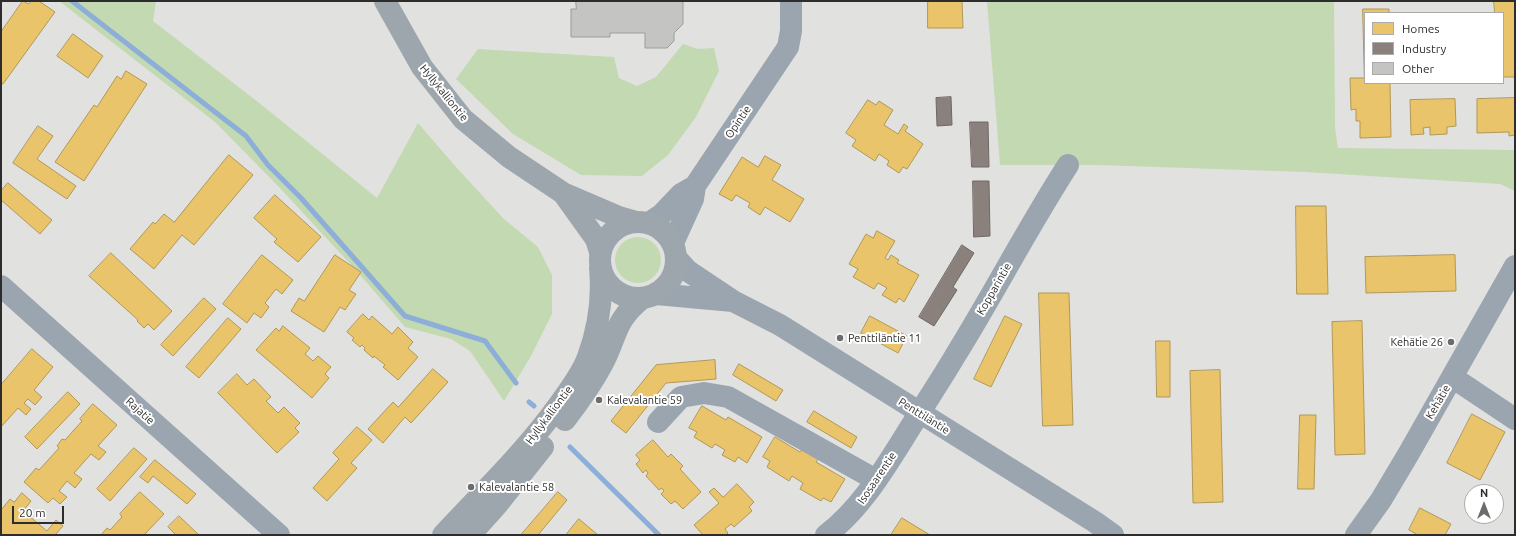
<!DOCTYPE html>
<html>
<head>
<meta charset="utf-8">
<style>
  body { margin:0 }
  #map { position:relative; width:1516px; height:536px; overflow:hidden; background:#e1e2e0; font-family:Ubuntu,sans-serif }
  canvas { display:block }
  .frame { position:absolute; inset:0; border:2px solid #2c2d2c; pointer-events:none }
  .legend { position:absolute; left:1364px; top:12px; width:140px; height:72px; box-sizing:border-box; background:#fff; border:1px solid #ababab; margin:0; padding:5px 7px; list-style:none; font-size:12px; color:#2c2d2c }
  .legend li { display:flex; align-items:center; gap:8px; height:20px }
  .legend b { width:20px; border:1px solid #ababab }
  .north { position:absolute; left:1464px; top:484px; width:40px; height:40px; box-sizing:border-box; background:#fff; border:1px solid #ababab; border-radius:50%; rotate:0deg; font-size:11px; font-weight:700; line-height:16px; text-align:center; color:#2c2d2c }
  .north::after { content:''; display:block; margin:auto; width:14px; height:18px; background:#6b6c6b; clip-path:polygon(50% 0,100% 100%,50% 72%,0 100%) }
  .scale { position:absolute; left:12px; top:506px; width:52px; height:18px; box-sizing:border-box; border:2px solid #2c2d2c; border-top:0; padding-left:5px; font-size:12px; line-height:14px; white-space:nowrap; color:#2c2d2c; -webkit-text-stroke:3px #fff; paint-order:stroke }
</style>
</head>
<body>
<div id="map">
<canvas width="1516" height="536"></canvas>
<div class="frame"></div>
<ul class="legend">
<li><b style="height:11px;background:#e9c46a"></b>Homes</li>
<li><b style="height:11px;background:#8a817c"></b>Industry</li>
<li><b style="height:11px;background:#c4c5c3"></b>Other</li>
</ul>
<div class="north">N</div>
<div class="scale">20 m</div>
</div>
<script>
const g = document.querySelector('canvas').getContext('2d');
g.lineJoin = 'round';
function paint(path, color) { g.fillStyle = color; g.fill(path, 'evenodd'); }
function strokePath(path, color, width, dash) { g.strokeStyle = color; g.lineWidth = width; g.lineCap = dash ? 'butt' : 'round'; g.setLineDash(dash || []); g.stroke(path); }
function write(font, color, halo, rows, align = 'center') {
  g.font = font + ' Ubuntu,sans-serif'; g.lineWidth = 4; g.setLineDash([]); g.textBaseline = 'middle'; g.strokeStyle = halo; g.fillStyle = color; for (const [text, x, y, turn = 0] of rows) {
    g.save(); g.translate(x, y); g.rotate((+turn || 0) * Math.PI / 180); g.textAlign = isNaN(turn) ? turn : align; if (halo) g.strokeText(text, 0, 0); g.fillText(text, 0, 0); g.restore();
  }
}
const green = new Path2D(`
  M59,1H156L153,21L258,102L377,198L418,123L456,167L504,219L538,247L552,275V314L531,356L504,401L470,351L451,339L405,327L355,269L278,186L215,122Z
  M987,1H1334L1335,127L1338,148L1515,150V191L1500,184L1305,172L1098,165H1000Z
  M683,44L698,49L714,48L719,71L696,117L668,155L642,176L581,175L513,134L456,79L478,49L614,57L619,78L637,86L656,77Z
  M615 260a23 23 0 1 1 46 0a23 23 0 1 1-46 0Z`);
const homes = new Path2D(`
  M23,1L29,4L31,1H39L55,12L3,84L1,83V32Z
  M928,1H962L963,28H928Z
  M1494,1H1515V77H1503V13H1495Z
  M1363,9H1389V13H1365V83H1390L1391,137L1360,138V121H1356V109L1351,110L1350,78H1364Z
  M73,34L103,56L88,78L57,56Z
  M126,71L147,84L84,181L55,162L94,105L97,107L117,76L121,79Z
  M1515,98V135L1509,136V132L1477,133V99Z
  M1455,99L1456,126L1447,127V134L1430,135V127L1423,128L1424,134L1411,135L1410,100Z
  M868,100L876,105L879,101L893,110L884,125L898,134L904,124L908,127L905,131L923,144L907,169L903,167L899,173L887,165L889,161L879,154L875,161L852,146L856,140L846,133Z
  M38,126L53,136L37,159L76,186L67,199L13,163Z
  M229,155L253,175L194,245L182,235L154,269L130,249L153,222L155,224L164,214L174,222Z
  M765,156L781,165L772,180L804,199L790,222L765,207L760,215L748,207L750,203L736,195L732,201L719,194L742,157L758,167Z
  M8,183L52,220L40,234L1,200V191Z
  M275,195L321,237L298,262L274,242L277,239L254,218Z
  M1296,206H1326L1328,294H1297Z
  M877,231L895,241L885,258L888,260L891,255L899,260L897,263L919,275L904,302L899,298L896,303L882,295L887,288L878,283L874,289L853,277L858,269L849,264L866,234L873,238Z
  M111,253L172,311L154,330L148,324L144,328L137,321L138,320L89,276Z
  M262,255L293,280L282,294L276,289L265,303L269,307L261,318L254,313L247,323L223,304Z
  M335,255L361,272L349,290L356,294L345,310L340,307L324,332L291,311L299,298L304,301Z
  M1455,255L1456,291L1366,293L1365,257Z
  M1039,293H1069L1073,425L1043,426Z
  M204,298L216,309L173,356L161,345Z
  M363,314L369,320L372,316L392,334L398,327L413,342L408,348L418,357L398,380L383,367L385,365L374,356L373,358L364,350L365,348L362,345L360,347L352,340L354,338L347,332Z
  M870,316L907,336L898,353L861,333Z
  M1005,316L1022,324L991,387L974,379Z
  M228,318L241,329L199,378L186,367Z
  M1362,321L1365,454L1335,455L1332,322Z
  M283,326L310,348L305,354L313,361L318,356L331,367L325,374L329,378L312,398L256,350L276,328L279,331Z
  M1156,341H1170V397H1157Z
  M32,349L53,367L34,390L42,397L35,405L28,399L24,403L31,409L26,415L18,408L1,427V385Z
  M715,360L716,379L666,383L626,433L611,421L656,365Z
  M739,364L783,390L776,401L733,375Z
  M433,369L448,382L411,423L405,417L383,443L368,429L393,402L398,407Z
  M1220,370L1223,502L1193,503L1190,371Z
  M237,374L247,385L254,379L271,397L266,401L278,413L284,407L300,423L295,428L299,432L277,453L218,393Z
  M68,392L80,404L37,449L25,437Z
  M93,404L117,425L98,446L106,452L99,460L91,454L74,473L82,479L75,488L67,481L59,491L67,497L60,504L53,498L48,503L24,482L36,468L39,470L59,448L57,446L62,439L65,440L82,421L80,419Z
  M702,406L726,420L728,417L762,437L747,463L738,457L735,462L722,455L725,450L715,444L712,448L694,437L697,432L689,428Z
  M814,411L857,437L851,448L807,422Z
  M1472,414L1505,432L1480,480L1447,463Z
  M1300,415H1316L1314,489H1298Z
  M357,427L372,440L351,463L357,468L327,501L313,488L339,459L333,453Z
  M775,437L800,452L803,448L819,458L816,462L845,479L831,502L823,498L821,501L800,489L803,483L792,476L789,481L767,467L770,461L763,457Z
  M653,440L668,457L671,454L683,466L680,469L701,492L683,509L675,501L671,504L661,494L664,491L662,488L659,490L646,476L648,473L646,470L643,473L636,464L640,460L636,455Z
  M134,448L147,459L110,501L97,489Z
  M155,460L196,494L187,504L153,476L148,483L140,477Z
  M737,484L754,502L749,507L752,511L734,527L731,524L725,529L728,533L726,535H703L694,525L719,503L709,492L714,488L723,497Z
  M140,492L164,514L144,535H101L107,528L110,530L122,517L120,514Z
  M558,492L567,500L538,535H521Z
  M22,493L31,501L23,511L47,531L56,520L63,526L55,535H3L1,533V510L10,499L14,502Z
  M1420,508L1451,524L1445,535H1418L1409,530Z
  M179,516L199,535H176L168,527Z
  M902,518L930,535H891Z
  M579,519L598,535H566Z`);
const industry = new Path2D(`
  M951,97L952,125L937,126L936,98Z
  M970,122H988L989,167H972Z
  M973,181H989L990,236L974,237Z
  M962,245L974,253L953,287L957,290L934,326L919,317Z`);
const stream = new Path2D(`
  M72,1L246,136L268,165L301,198L405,316L485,341L516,383
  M529,402L534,406
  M570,447L659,535`);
const building = new Path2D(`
  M576,1H683V24L674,33V41L667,48H645V33H610V37H571V9H576Z`);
const minor = new Path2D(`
  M649,223L661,215L681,194L695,186L788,47L791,31V1
  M673,243L693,199L695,186
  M677,259L688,271L733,301L780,325L1095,522L1113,535
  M1,286L279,535
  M656,294L733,301
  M1452,377L1515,419
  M658,422L681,397L704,393L728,397L876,480
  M826,535C864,507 890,459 915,420C928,399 942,378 955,356C994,293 1028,227 1068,165
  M1356,535L1381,500L1409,453L1515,266`);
const major = new Path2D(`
  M385,1L422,67L463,119L509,157L563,193L619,217L633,221
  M563,193L596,239L600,252
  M600 260a38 38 0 1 1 76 0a38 38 0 1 1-76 0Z
  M565,420C579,402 592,384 603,363C617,336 615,319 643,298
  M443,535C482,493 524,453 558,406C568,392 582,374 588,357C599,327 603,300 600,268
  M470,535L497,505L543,447`);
const markers = [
  [840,338,4,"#6b6c6b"],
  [1451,342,4,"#6b6c6b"],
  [599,400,4,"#6b6c6b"],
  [471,487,4,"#6b6c6b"]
];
const streetNames = [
  ["Hyllykalliontie",444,93,51],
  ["Opintie",738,122,-56],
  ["Kopparintie",994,289,-60],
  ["Kehätie",1438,402,-60],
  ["Rajatie",140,411,42],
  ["Hyllykalliontie",549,415,-53],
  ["Penttiläntie",924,416,32],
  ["Isosaarentie",877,478,-56]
];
const poiNames = [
  ["Penttiläntie 11",848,338],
  ["Kehätie 26",1443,342,"right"],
  ["Kalevalantie 59",607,400],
  ["Kalevalantie 58",479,487]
];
paint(green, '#c2d9b1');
paint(homes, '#e9c46a');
strokePath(homes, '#b09757', 1);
paint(industry, '#8a817c');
strokePath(industry, '#6e6864', 1);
strokePath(stream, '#8caed8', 5);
paint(building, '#c4c5c3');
strokePath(building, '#9c9d9c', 1);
strokePath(minor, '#9ba5af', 22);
strokePath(major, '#9ea6ad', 22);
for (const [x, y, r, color] of markers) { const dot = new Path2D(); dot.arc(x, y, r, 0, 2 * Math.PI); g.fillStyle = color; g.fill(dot); strokePath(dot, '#fff', 1.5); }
write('11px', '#2c2d2c', '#fff', streetNames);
write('11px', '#2c2d2c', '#fff', poiNames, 'left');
</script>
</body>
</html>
